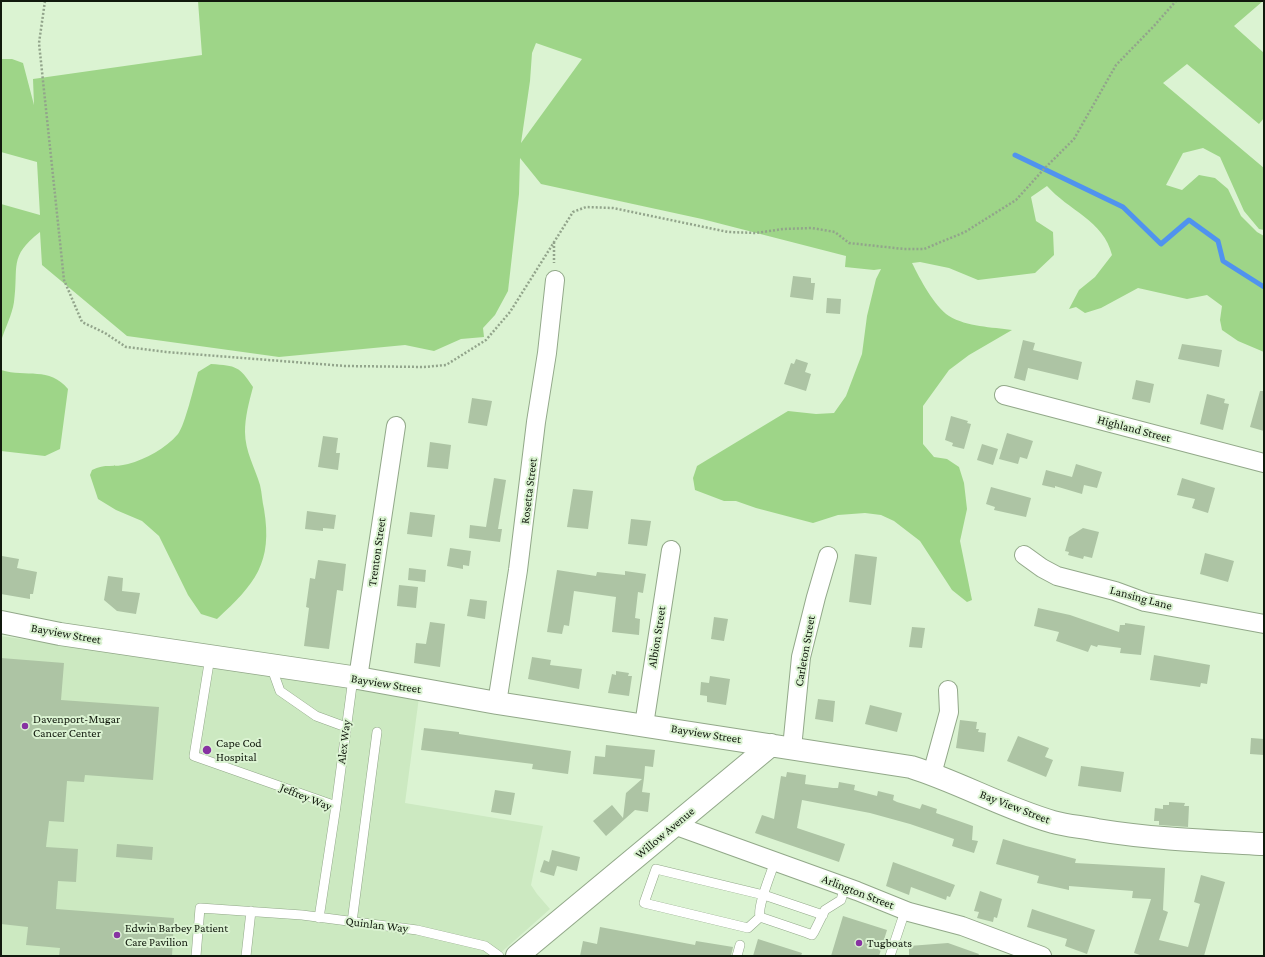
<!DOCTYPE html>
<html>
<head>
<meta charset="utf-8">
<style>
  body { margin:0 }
  #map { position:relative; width:1265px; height:957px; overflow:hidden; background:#dbf3d2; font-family:"Crimson Pro",serif }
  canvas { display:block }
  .frame { position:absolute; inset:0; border:2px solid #11190d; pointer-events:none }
</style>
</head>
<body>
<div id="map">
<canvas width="1265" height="957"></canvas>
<div class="frame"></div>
</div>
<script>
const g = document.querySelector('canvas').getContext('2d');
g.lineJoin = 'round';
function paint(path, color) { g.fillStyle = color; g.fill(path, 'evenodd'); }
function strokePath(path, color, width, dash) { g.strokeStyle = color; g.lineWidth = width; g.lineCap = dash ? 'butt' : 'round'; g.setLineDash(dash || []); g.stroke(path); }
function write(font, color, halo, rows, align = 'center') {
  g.font = font + ' "Crimson Pro",serif'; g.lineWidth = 4; g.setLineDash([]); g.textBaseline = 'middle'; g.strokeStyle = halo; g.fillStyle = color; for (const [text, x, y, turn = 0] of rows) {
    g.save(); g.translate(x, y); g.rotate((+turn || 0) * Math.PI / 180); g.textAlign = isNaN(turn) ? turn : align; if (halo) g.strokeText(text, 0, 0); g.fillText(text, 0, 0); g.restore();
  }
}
const built = new Path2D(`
  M1,636L419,697L405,803L543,826L531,885L537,894L550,909L497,956H1Z`);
const green = new Path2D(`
  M198,1H1263L1234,26L1264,53V118L1259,124L1187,64L1163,83L1264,168V230L1259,229L1244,211L1220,157L1203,148L1183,153L1166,185L1182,190L1199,175L1215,178L1228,189L1241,216L1257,232L1264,236V352L1238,341L1222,330L1220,320L1222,306L1207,295L1187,299L1138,288L1101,308L1085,313L1076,307L1069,309L1079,290L1095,277L1112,255C1104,221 1068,210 1047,186L1031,197L1036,221L1053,232L1054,255L1035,273L978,280L949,268L920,262L912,263C920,279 934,306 949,316C967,327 992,327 1012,330L969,355L949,370L923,406V444L934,457L947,459L959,467L964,483L967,509L960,541L972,600L967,602L952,590L920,541L894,521L881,515L865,513L838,515L813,523L756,508L736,501H724L695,490L693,478L697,466L788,411L816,414L834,413L846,396L862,354L867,316L876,279L881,269L874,270L845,267L846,256L702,219L541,184L520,158L519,194L508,291L495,315L483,328L484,337L461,339L434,351L405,345L279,357L127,336L42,265L40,232C8,257 19,266 14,302C12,315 5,328 1,341V204L40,215L37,162L1,152V59H12L23,63L34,105L33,79L202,55ZM536,43L582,59L521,143L530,81L532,53Z
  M211,364C237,366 239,366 253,387C249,402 245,417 245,432C245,451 255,468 260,485C262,493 262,501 264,509C273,563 255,584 217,619L201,614L188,595L159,536L142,521L116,510L98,499L90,475L92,470C105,463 114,468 128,464C146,459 165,449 178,434C185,425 194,386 198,372Z
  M1,370C27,378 49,366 68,389L60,449L45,456L1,451Z`);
const stream = new Path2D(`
  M1015,155L1123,207L1161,244L1189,220L1218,241L1223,261L1264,287`);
const building = new Path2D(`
  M793,276L811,278V283H815L813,300L790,297Z
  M827,298L841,299L840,314L826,313Z
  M1023,340L1035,343L1033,350L1082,362L1078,380L1028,368L1025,381L1014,378Z
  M1182,344L1222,350L1219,367L1178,359Z
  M796,359L808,363L805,372L811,374L806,391L784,384L791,363L794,364Z
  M1136,380L1154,384L1150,403L1132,399Z
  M1260,391H1264V431L1250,427Z
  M1207,394L1225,399L1224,403L1229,404L1223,430L1200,424Z
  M472,398L492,401L487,426L468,423Z
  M951,416L968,421L967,423L971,424L964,449L952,446L953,443L945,440Z
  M1007,433L1033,441L1027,459L1020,457L1018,464L999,459Z
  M323,436L338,438L336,453H340L338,470L318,467Z
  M430,442L451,445L448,469L427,467Z
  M982,444L998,449L993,465L977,460Z
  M1076,464L1102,472L1097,488L1084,485L1082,494L1055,486V488L1042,485L1046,470L1072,477Z
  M494,478L506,480L498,529H502L500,542L469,538L470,525L486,527Z
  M1182,478L1215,488L1208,513L1192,508L1195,499L1177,495Z
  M991,487L1031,498L1026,517L994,510L995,507L986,504Z
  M573,489L593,491L588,529L567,527Z
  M307,511L336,515L334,529L323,528V531L305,529Z
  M410,512L435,515L432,537L407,534Z
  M631,519L651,521L647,546L628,544Z
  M1083,528L1099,532L1092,558L1084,556L1083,559L1068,555L1069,552L1065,551L1069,537Z
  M450,548L471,551L469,566L463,565V569L447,566Z
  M1205,553L1234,561L1228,582L1200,574Z
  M855,554L877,557L871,605L849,602Z
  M2,556L19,559L17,568L37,572L33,594H30V599L1,594Z
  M318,560L346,564L343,591L337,590L329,649L304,646L309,608L306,607L310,578L315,579Z
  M409,568L426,570L425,582L408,580Z
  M557,570L596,576L597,572L625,575V571L646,574L643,593L638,592L635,618L640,619L639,635L612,632L616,597L574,591L569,626L564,625L562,634L547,632Z
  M108,576L123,578L122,591L140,593L136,614L117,611L104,600Z
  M399,585L418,587L416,608L397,606Z
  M470,599L487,601L485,619L467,616Z
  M1038,608L1070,615L1119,632L1120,625H1125V623L1145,626L1141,655L1120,653L1121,648L1098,645L1097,647L1091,645L1088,652L1056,641L1059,632L1034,626Z
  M714,617L728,619L724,641L711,639Z
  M430,622L445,624L440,667L414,663L416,643L426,644Z
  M912,627L925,628L922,648L909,647Z
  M1154,655L1210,665L1207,684L1201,683L1200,687L1150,680Z
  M532,657L551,660L550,665L582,669L579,689L528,679Z
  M1,658L64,663L61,700L159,707L153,780L85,775L84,782L67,781L64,822L49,821L46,847L78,849L76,882L58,881L56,909L174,918L172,956H59L60,948L26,945L28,927L1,924Z
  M616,671L629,673L628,676H632L629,696L608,693L612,674L616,675Z
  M710,676L730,679L726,705L707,702V696L700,695L701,682L709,683Z
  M818,699L835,701L833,722L815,719Z
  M870,705L902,713L897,732L865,724Z
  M960,720L977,722L976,729H979L978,732L986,733L984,752L956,748Z
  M424,728L459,732V734L571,751L568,774L532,769L533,764L421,750Z
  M1018,736L1049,748L1045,757L1053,760L1046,777L1007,761Z
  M1251,738L1264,739V755L1250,754Z
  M606,745L655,750L653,767L645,766L644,778L642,792L650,793L648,812L635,810L606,836L593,821L612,805L623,818L626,793L642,779L593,774L595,756L605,757Z
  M1081,766L1124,772L1121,792L1078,786Z
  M787,772L806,775L805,784L833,788H838L839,782L855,785L854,790L877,796L878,791L894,795L893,800L897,802L920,809L922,804L937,809L936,813L973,826L972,840L978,841L974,853L952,846L954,839L910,824L870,813L802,800L797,828L845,844L839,862L755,833L762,815L774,819L781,776L786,777Z
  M495,790L515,793L511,815L491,812Z
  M1169,802L1185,803L1184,806H1189L1188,827L1159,825V821H1154L1155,808L1163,809V805H1169Z
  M1003,839L1026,846L1076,859L1075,863L1165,868L1163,910L1168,912L1159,940L1188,947L1200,904L1194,902L1201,875L1225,882L1204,956H1143L1134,953L1151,899L1132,898L1133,891L1069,886V890L1037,883L1039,876L996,864Z
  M117,844L153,847L152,860L116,857Z
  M552,850L580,857L577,871L557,866L554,876L540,872L544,860L549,862Z
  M893,862L955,885L950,897L947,896L946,900L911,887L909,895L886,886Z
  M980,891L1002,899L997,918L994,917L993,922L977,918L979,912L974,911Z
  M1032,909L1095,930L1087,954L1065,946L1067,939L1027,927Z
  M843,916L887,930L879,956H831Z
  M600,927L695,945L696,941L733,947L731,956H580L583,941L597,944Z
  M758,939L802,953L801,956H753Z
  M948,943L979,954L978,956H909V946Z`);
const path = new Path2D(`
  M45,1L39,43L64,280L82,322L105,333L126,347L166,352L345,366L424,367L446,365L486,340L510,312L573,212L586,207L613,208L728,232L756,233L783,229L812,228L835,232L849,243L904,249H924L965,232L1016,200L1044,169L1074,139L1116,65L1154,26L1176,1
  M554,242V263`);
const service = new Path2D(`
  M210,657L194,756L336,806
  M271,666L280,691L316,716L346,727
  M775,861C771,874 757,906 760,917L807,933L812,935L814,932L825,910L841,900L845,886
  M760,917L748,928L644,903L656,869L764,895L823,915
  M319,918L336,806L353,678
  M352,922L377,732
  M196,956L200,908L302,915L417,930L485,946L499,956
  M246,956L251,911
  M737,956L740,945
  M890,956L905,911`);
const minor = new Path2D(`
  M1004,395L1264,463
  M1024,555L1042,568L1057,576L1115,591L1145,602L1264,624
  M358,678L396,426
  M497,703L518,570L536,422L547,353L555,280
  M644,725L671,550
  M792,748L801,657L816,597L828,556
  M932,774L949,712L948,690
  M674,825L857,891L909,912L962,926L1042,956`);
const tertiary = new Path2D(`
  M1,622L60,634L358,678L497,703L911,767C959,782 1004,808 1053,822C1067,826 1083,827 1097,830C1152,839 1208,841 1264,844
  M517,956L771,745`);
const markers = [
  [25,726,4,"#8733a2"],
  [207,750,5,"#8733a2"],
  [117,935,4,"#8733a2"],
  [859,943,4,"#8733a2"]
];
const streetNames = [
  ["Highland Street",1134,429,15],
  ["Rosetta Street",529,491,-83],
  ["Trenton Street",377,552,-82],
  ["Lansing Lane",1141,598,15],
  ["Bayview Street",66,634,10],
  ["Albion Street",657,637,-81],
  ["Carleton Street",805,651,-80],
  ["Bayview Street",386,684,9],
  ["Bayview Street",706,734,9],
  ["Alex Way",344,742,-83],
  ["Jeffrey Way",306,797,22],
  ["Bay View Street",1015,807,21],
  ["Willow Avenue",665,833,-40],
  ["Arlington Street",858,892,21],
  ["Quinlan Way",377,925,7]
];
const poiNames = [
  ["Davenport-Mugar",33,719],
  ["Cancer Center",33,733],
  ["Cape Cod",216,743],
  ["Hospital",216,757],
  ["Edwin Barbey Patient",125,928],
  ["Care Pavilion",125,942],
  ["Tugboats",867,943]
];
paint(built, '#cce9c1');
paint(green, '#9ed588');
strokePath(stream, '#5093ef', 5);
paint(building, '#adc4a4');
strokePath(service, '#92a889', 10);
strokePath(minor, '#92a889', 20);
strokePath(tertiary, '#92a889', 24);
strokePath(path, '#92a48b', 2.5, [2, 2]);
strokePath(service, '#fff', 9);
strokePath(minor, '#fff', 18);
strokePath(tertiary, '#fff', 22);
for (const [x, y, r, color] of markers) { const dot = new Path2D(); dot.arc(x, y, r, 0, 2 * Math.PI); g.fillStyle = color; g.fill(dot); strokePath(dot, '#dbf3d2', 1.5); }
write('12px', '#11190d', '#dbf3d2', streetNames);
write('12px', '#11190d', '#dbf3d2', poiNames, 'left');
</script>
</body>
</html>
